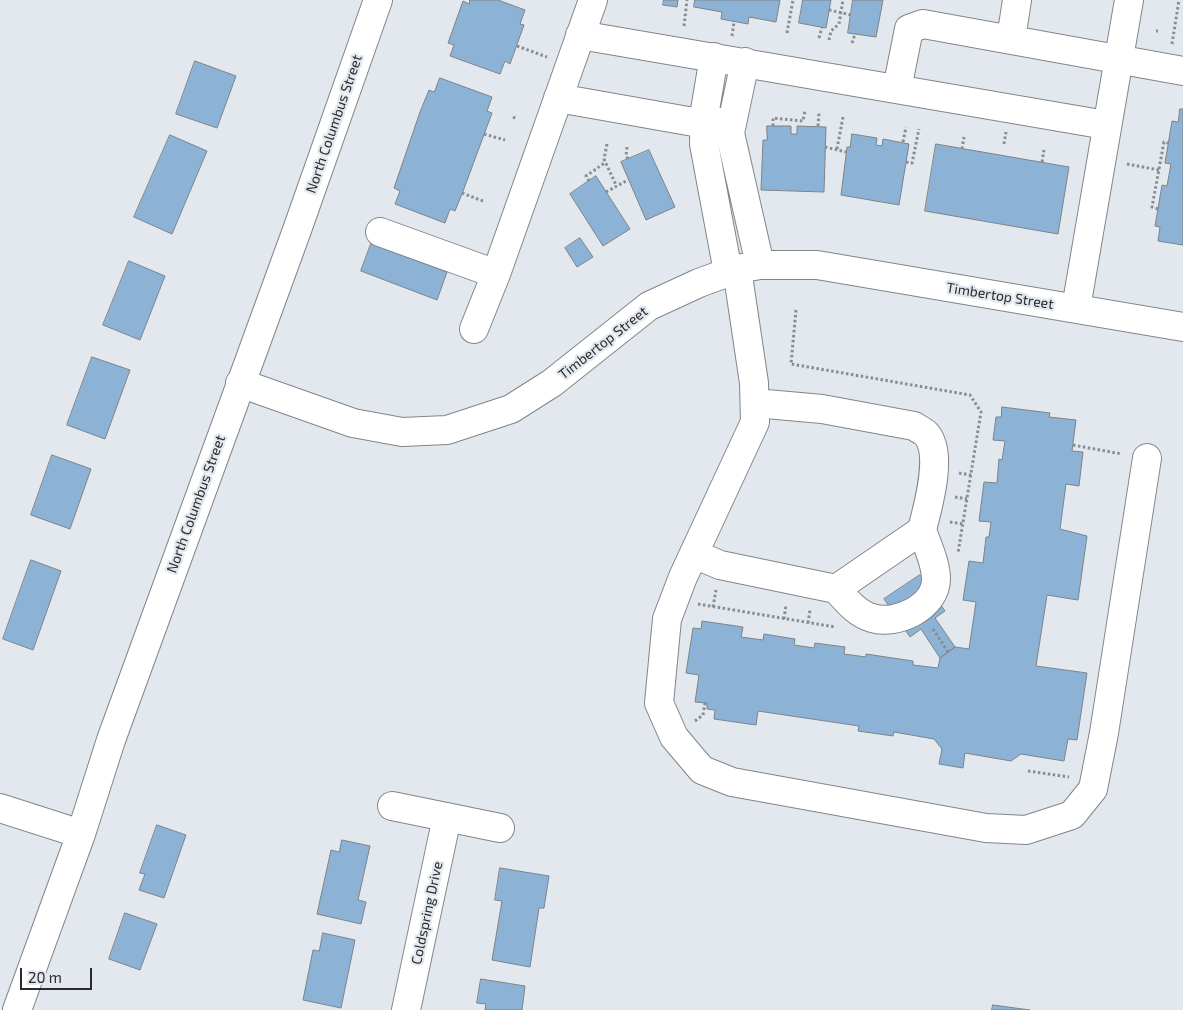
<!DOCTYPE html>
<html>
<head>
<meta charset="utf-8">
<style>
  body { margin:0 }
  #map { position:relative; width:1183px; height:1010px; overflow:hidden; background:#e2e8ee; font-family:"Exo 2",sans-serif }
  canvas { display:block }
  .scale { position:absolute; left:20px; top:968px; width:72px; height:22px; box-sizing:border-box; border:2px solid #292b2e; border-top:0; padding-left:6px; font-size:15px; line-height:18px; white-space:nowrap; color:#292b2e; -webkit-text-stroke:4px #e2e8ee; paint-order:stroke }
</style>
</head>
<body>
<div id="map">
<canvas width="1183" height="1010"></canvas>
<div class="scale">20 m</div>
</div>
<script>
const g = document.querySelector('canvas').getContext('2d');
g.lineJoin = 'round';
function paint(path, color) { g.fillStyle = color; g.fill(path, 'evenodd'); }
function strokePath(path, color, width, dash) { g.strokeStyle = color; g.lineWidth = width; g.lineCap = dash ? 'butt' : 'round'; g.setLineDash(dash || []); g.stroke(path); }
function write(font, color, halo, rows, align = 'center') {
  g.font = font + ' "Exo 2",sans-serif'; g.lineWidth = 4.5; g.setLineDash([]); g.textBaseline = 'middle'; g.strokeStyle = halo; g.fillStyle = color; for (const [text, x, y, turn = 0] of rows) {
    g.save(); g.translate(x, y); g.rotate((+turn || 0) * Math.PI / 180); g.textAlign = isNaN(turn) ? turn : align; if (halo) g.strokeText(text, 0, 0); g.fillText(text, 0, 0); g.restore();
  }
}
const building = new Path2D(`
  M470,0H498L525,10L520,24L524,25L510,64L505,61L500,74L450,56L454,45L448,43L463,1L469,4Z
  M664,0H678L677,7L663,5Z
  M695,0H780L776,22L749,17L748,24L721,19L722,12L694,7Z
  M803,0H831L826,28L799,23Z
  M853,0H883L876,37L848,33Z
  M195,61L236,76L217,128L176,114Z
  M440,78L492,97L487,111L492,113L462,194L455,211L450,209L445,223L395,204L400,191L394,188L420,112L429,90L434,92Z
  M1180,109H1183V245L1158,241L1160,227L1155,226L1162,185L1167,186L1171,164L1165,163L1172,121L1178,122Z
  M767,126H791V134H797V126L826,127L824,192L761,190L763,140H767Z
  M852,134L877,138L876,145L882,146L883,139L909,144L899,205L841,195L847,147H850Z
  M170,135L207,151L172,234L134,217Z
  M936,144L1069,167L1058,234L925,211Z
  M649,150L675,207L646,220L621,162Z
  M596,176L630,229L603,246L570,194Z
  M580,238L593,257L577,267L565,248Z
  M371,244L447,272L437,300L361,271Z
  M129,261L165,276L140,340L103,325Z
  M92,357L130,370L105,439L67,425Z
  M1002,407L1050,413L1049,417L1076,420L1072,451L1083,452L1079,486L1066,484L1060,529L1087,536L1078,600L1047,595L1036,666L1087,673L1077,740L1068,739L1064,761L1021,754L1011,761L965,753L963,768L939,764L942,749L934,739L894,732L893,736L858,731L859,726L758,711L756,725L714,719L715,710L707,709V703L695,702L699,675L686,673L693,628L701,629L702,621L743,627L741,637L763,640L764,634L795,639L794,645L814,648L815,643L845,647L844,654L866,657V654L913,661V665L938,668L940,658L955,647L969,649L976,602L963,600L969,561L983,563L986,537H989L991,522L979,521L984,482L997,483L999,459L1002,460L1005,441L993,440L996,417H1001Z
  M52,455L91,469L70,529L31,515Z
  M31,560L61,571L33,650L3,639Z
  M920,575L945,611L935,618L955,647L940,658L921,629L910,637L884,599Z
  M157,825L186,835L164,898L139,890L145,874L140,873Z
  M342,840L370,846L358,900L366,902L361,924L317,914L331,850L339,852Z
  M500,868L549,876L544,908H539L530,967L492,960L502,901L495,900Z
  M125,913L157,924L140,970L109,959Z
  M323,933L355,940L341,1008L303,1000L313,950L319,951Z
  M481,979L525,986L522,1010H485L486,1004L477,1003Z
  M993,1005L1030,1010H992Z`);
const path = new Path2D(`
  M829,10L851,15
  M684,26L687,0
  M1156,31H1158
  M787,33L793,0
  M732,36L734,22
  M819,38L822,27
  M829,40L831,31L839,24L843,0
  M852,43L855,34
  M1172,44L1179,0
  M517,46L547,57
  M513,117L517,119
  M773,126V118L803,121L805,110
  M818,126L819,113
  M484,134L505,140
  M903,142L906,127
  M607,144L604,159L616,185
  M1004,144L1006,132
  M627,147L626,156L628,159
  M825,147L846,152
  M837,149L843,117
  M962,149L964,137
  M906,162L912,163L919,129
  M1042,162L1044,150
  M1127,164L1159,170
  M589,181L586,176L606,162
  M606,192L628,180
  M462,193L483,201
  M1158,209L1152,207L1164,142L1168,143
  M796,310L791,364L970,395L981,412L958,553
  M1073,445L1122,454
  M959,473L971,475
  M955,497L967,499
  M950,522L963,524
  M698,604L835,627
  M713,607L716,590
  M784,619L786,605
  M808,623L810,610
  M933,629L948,652
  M695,721L703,715L705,703
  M1028,771L1069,777`);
const minor = new Path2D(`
  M580,35L1106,125
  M1011,39L1017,0
  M714,57L705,110L704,144L728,272
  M745,62L730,133L760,265
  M897,89L909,29L923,24L1183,71
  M558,98L705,124L721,122
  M380,232L496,274
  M737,269L754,383L755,422L683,577L667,619L659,703L674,737L702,770L732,782L986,828L1026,830L1072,815L1093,789L1104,733L1147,458
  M1076,308L1129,0
  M474,329L496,274L593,0
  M240,383L353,423L402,432L447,430L511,409L552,383L649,306L699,283L737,269L760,265H817L1183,327
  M694,554L720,565L836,589L922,530C928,506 943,455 927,435C924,431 918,429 914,426L822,409L755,403
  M836,589C846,600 857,614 872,618C896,626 936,607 936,579C936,563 927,545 922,530
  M392,806L500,828
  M0,808L81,834
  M17,1010L81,834L111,740L297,230L378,0
  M406,1010L447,817`);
const streetNames = [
  ["North Columbus Street",334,124,-71],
  ["Timbertop Street",1000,296,9],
  ["Timbertop Street",603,343,-38],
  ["North Columbus Street",196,504,-70],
  ["Coldspring Drive",427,913,-78]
];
paint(building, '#8cb3d6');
strokePath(building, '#7d8388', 1);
strokePath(minor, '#81868b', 30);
strokePath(path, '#898d92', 3, [2.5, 2.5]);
strokePath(minor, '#fff', 28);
write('14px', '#292b2e', '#e2e8ee', streetNames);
</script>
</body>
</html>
